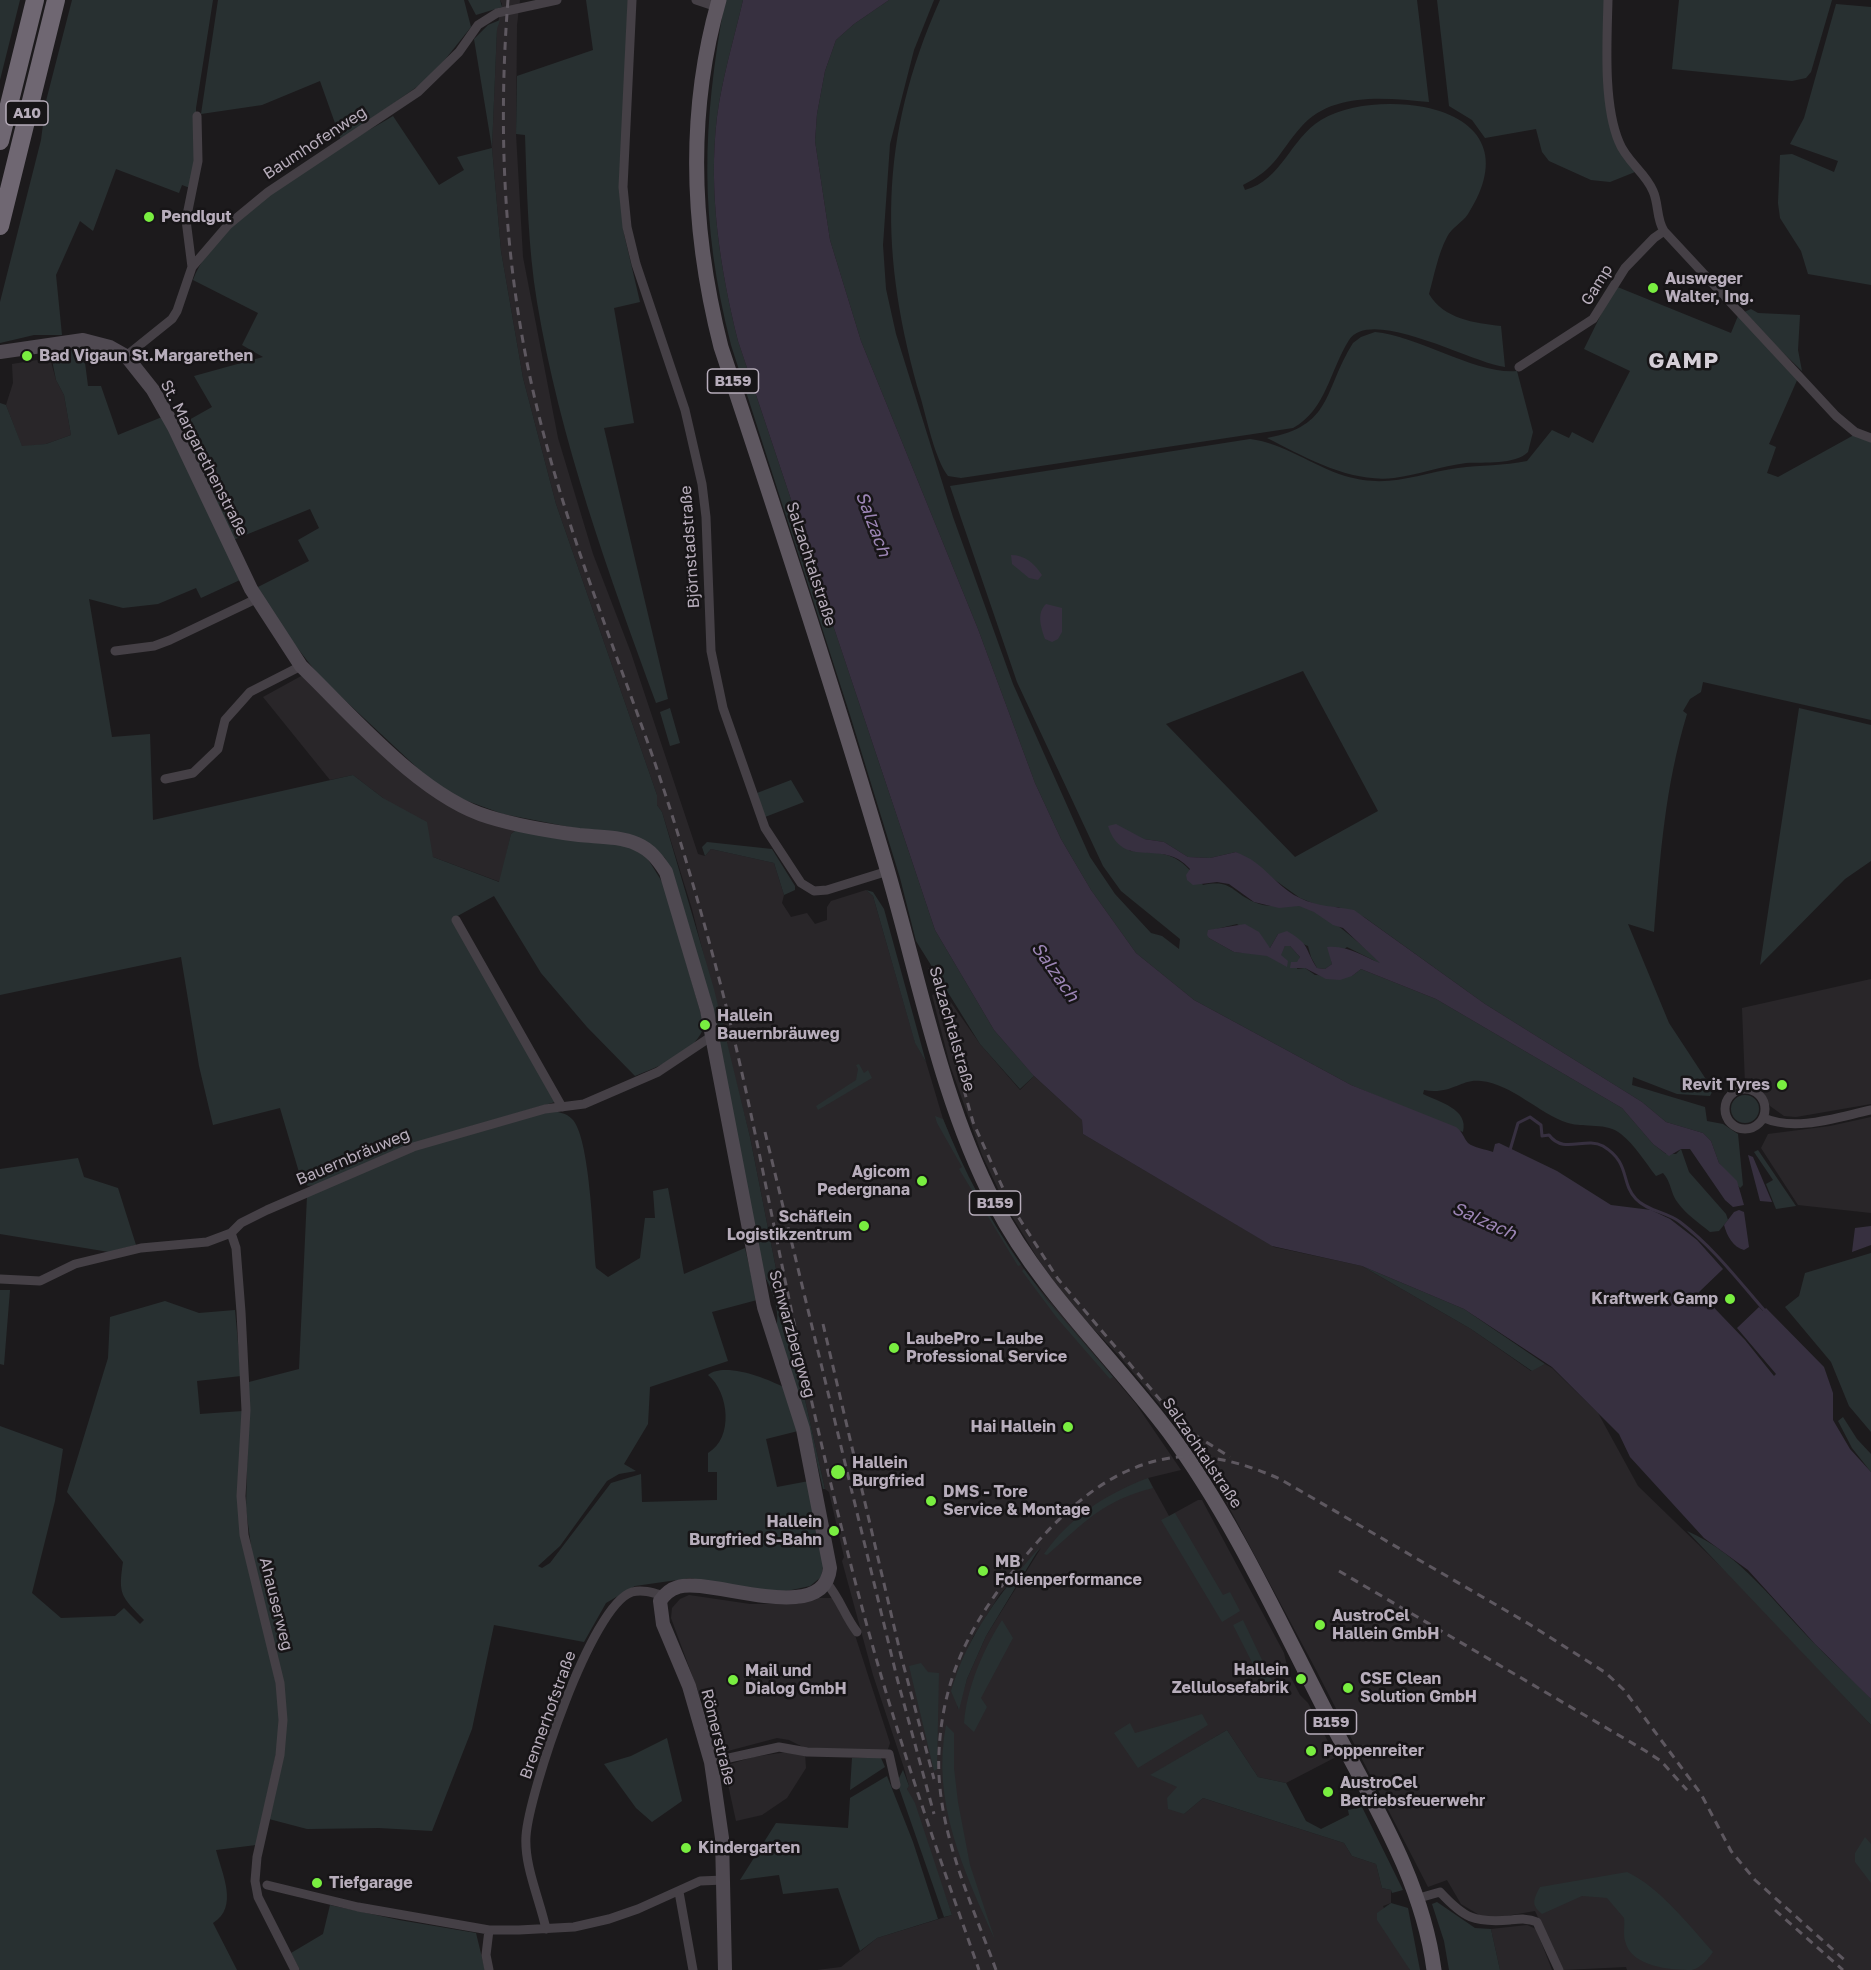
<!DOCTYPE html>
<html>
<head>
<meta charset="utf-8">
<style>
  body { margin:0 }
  canvas { display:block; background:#1c1a1c }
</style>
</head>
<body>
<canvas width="1871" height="1970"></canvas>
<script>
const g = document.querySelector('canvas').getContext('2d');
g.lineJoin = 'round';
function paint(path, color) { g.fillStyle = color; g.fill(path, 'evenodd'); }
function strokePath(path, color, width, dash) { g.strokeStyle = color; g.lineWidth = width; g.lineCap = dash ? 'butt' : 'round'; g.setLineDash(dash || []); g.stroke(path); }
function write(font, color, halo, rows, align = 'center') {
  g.font = font + ' "Golos Text",sans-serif'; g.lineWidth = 5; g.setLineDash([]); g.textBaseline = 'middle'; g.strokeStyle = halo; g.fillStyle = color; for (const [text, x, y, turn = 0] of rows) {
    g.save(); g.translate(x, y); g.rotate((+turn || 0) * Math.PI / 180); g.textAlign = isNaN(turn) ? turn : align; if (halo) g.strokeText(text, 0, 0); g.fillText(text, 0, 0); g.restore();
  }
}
const built = new Path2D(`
  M500,0H520L517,25L516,134L523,257L558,438L593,554L631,653L698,854L705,856L711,849L774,863L784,895L782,903L791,917L807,913L815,924L827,920V907L831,901L866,890L873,896L915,1042L926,1062L943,1119L963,1167L990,1218L1028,1275L1136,1404L1181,1470L1148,1478L1169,1516L1198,1500H1202L1284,1653L1289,1674L1300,1695L1308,1703L1336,1757L1286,1783L1258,1777L1227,1730L1151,1775L1178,1787L1184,1814L1203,1798L1344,1843L1352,1856L1376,1864L1382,1888L1391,1890V1903L1383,1906L1410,1970H817L841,1967L877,1938L952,1915L907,1789L909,1786L904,1768L873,1675L842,1561L844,1557L829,1492L825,1489L778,1279L750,1137L692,909L662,812L657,805V795L556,504L523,378L501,251L492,148L497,28L502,4ZM1041,1548L986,1636L967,1679L958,1709L954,1681L973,1637L1000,1594Z
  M50,358L56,380L64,395L71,435L46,444L22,447L6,405L13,383L12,364Z
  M303,675L432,795L454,809L516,830L511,834L500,882L433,857L383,798L353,775L330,780L263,697Z
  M1871,979V1104L1796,1117L1784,1116L1770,1106L1756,1086L1745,1084L1742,1008Z
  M943,991L980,1044L1020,1090L1034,1076L1082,1120L1083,1134L1274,1247L1362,1266L1471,1329L1531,1371L1545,1364L1552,1368L1598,1413L1638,1486L1742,1587L1871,1725V1970H1627L1626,1967L1563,1970L1535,1911L1494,1918L1481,1916L1461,1904L1447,1880L1428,1887L1314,1666L1216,1483L1169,1416L1120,1357L1069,1303L1038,1259L1007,1208L982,1155L950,1065L932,995Z
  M1871,1117V1213L1798,1205L1761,1148L1768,1134L1830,1126Z
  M689,1595L750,1604H799L804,1598H834L854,1632L890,1743L887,1752L805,1748L789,1740L777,1738L724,1752L719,1748L671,1618L672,1608L680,1599Z
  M794,1751L805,1754L806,1768L787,1798L762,1815L736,1821L724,1766L753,1757Z
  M1527,1925L1536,1929L1552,1970H1500L1491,1929Z`);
const green = new Path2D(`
  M0,0H20L0,80Z
  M72,0H213L196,108V162L190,188L182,185L179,193L116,169L93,231L80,221L56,275L62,335H34L0,343V302L41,140L46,101Z
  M218,0H464L471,27L431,77L341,140L320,81L262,105L201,114Z
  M468,0H500L502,7L476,15Z
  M586,0H628L620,187L624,234L640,302L614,308L634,423L604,428L668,699L656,703C608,572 560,440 537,302C528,247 527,191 525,135L516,134L517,76L593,50Z
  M725,0H743C734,39 722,78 717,117C708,192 720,268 738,341L935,930L994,1030L1034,1076L1020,1089L980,1044L916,941L900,878L850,715L731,345C699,218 702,127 725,0Z
  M889,0H934L914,50L890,144L883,245L886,289L896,334L953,517L1013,684L1090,857L1115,894L1151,933L1162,936L1179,949L1180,939L1121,891L1103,866L1017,682L950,486L1250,439C1283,443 1313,466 1345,476C1389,489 1416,474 1458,468C1481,465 1504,466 1527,461L1552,430L1569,438L1572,432L1593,443L1630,371L1584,349L1615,286L1731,333L1738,316L1798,378L1769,444L1776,447L1767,473L1778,477L1854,435L1871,441V720L1703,682L1701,692L1690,699L1683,711L1687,714C1665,786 1660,857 1654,932L1628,924L1669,1023L1713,1090L1710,1096L1677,1094L1633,1077L1632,1085L1705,1107L1707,1121L1723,1124L1738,1134L1743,1185L1740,1188L1719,1163L1711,1141L1703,1133L1666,1122L1642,1102L1485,1004L1364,917L1338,907L1325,908L1300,898L1236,852L1210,858L1188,857L1164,842L1144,839L1129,851C1170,853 1177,853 1203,885C1232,879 1231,892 1254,902C1272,910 1284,903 1300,906C1327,912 1362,945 1383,965L1347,947L1331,959L1332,964L1325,969L1317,968L1311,957L1308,946L1278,934L1270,948L1237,924L1208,931L1209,938L1234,952L1280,955L1285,946H1290L1300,957L1297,969L1305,968L1315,975L1352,976L1361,969L1436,999L1622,1108L1653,1144L1666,1154H1676L1681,1149L1689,1172L1726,1214L1728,1220L1719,1231L1710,1232C1699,1223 1686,1214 1678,1203C1670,1193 1672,1183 1663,1173L1656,1176C1645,1162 1635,1145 1621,1134C1607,1122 1585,1128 1568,1123C1538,1113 1512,1084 1481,1081C1461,1078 1452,1095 1424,1090L1423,1094C1439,1102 1469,1109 1463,1132L1351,1085L1194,1000L1136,953L1091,890L1061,839L1035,783L978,629L861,341L830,240L815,141L817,114L825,71L836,40L854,24ZM1303,671L1378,811L1295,857L1166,724Z
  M940,0H1417L1429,102C1387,98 1332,91 1301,127C1278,153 1277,168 1243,185L1245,190C1282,180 1290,139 1321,120C1349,103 1392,101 1424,107C1486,120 1503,160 1468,214C1462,223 1452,227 1447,237C1438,254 1434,276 1429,294C1444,319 1474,323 1501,326L1505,367C1472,363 1371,306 1349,340C1330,370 1326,410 1293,428L961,478L948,476C935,459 927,420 921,399C879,256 878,138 940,0Z
  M1437,0H1605L1608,114L1635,172L1610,182L1591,180L1549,161L1542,152L1536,129L1485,138L1472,120L1449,106Z
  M1679,0H1832L1811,72L1806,78L1792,81L1672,69Z
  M1836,4L1871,7V285L1808,274L1801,251L1780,218L1778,203L1780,155L1792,154L1834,172L1838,161L1790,144L1804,118Z
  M500,20L497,29L492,148L501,251L523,378L556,504L657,795V805L662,812L714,989L750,1137L778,1279L825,1489H823L809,1428L776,1327C781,1313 771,1284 762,1273L711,1002L676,883L665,858L647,842L503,814L451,795L426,776L320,677L274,618L258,587L309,561L298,540L319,528L310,509L233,540L180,425L212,407L194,376L263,357L242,345L258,313L193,280C222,208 328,155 393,116L439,185L464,170L457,157L492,148L474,39L488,25Z
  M1751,309L1758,313L1800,315L1798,350L1802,371L1742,313Z
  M1375,332C1418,336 1477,375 1517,371L1533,432L1528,452C1515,465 1484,462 1466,463C1441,466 1418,475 1394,478C1349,483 1305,457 1267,438C1333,426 1323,391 1353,343L1361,337Z
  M83,347L88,386H101L118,435L162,417L240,580L201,598L196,588L158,604L123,608L89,599L112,737L150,734L153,820L353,775L383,798L427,822L433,857L499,882L511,834L516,830L630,846L646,856L664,885L704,1025C699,1051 657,1067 635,1076L587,1027L541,973L494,896L452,919L555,1102L424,1140L317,1185L308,1186L301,1179L280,1108L213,1125L199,1066L181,957L0,995V403L6,405L22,446L46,444L71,435L64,395L56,380L50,350Z
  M670,708L680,743L670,746L660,712Z
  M1799,708L1871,725V861L1845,879L1760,965Z
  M791,780L804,802L765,817L757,793Z
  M707,842L772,849L795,886V890L784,895L774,863L711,849L705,856L702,847Z
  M866,890L873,892L884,909L926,1062L915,1043L873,896Z
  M859,1064L864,1073L868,1070L872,1078L818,1110L816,1106L856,1080L858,1069L856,1065Z
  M1731 1109a14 14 0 1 1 28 0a14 14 0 1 1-28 0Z
  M551,1111C559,1112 566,1113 572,1119C590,1136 593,1240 596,1268L608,1277L640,1258L645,1218H655L653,1191L668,1188L684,1274L745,1248L757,1300L712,1312L728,1361L650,1387L648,1424L624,1464L636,1471L619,1474L607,1481L560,1546L538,1566L542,1568L550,1563L611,1483L641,1474L642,1502L717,1500V1472H708V1453C734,1438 729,1392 708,1375C724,1362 766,1378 783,1387L798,1431L766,1439L777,1487L809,1481L818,1544H821L824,1562L821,1577L810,1586L787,1591L737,1590L691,1578L635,1586L606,1603L584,1642L494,1625L472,1729L432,1831L379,1828L307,1829L269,1819L286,1714L254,1568L246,1509L249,1382L299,1369L307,1196L411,1151Z
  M935,1116L943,1119C964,1171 989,1219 1021,1265L1018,1266L959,1169L962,1167L937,1123Z
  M1758,1150L1796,1206L1776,1209L1766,1184L1773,1180L1754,1152Z
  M78,1158L84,1177L118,1188L136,1245L109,1252L0,1234V1169Z
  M1871,1253V1432L1849,1406L1831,1362L1785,1307L1799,1296L1805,1273Z
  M1362,1266L1464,1309L1545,1364L1532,1371L1471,1329Z
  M1024,1269L1047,1300L1113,1377L1110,1379L1057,1318L1022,1271Z
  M0,1290H10L4,1365L0,1364Z
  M165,1301L199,1313L235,1310L241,1376L197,1381L200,1414L243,1411L239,1502L280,1703L277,1749L256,1845L216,1850C222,1874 239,1907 213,1923L237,1970H0V1426L63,1449L55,1501L32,1593L61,1618L115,1616L124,1608L140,1624L144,1620C121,1596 118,1595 123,1562L67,1492L108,1358L110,1317Z
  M1843,1417L1857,1439L1871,1454V1472L1852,1448L1838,1421Z
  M1148,1478L1153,1488C1102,1501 1085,1522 1047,1555L1044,1554C1070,1517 1106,1494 1148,1478Z
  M1175,1513L1223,1595L1230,1592L1240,1611L1222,1622L1161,1520Z
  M1687,1531C1742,1555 1774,1603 1815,1644C1833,1663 1853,1680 1871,1699V1725Z
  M1040,1547L986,1636L967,1679L959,1710L951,1691C967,1635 1002,1590 1040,1547Z
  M1002,1620L1013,1638L981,1698L987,1707L974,1732L964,1723C967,1687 983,1650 1002,1620Z
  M1243,1620L1273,1683L1265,1688L1233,1625Z
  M921,1663L928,1672L939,1673L937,1769L934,1771L909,1666Z
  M1202,1714L1208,1725L1138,1768L1114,1733L1130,1723L1135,1733Z
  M946,1725L954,1733V1768L958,1802L970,1865L995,1940C964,1871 931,1802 946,1725Z
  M1227,1730L1258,1777L1286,1783L1306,1821L1321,1829L1349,1815L1348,1810L1362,1807L1403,1890L1392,1893L1391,1890L1382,1888L1376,1864L1352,1856L1344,1843L1203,1798L1184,1814L1168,1809L1167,1798L1177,1787L1150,1775Z
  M667,1738L682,1801L652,1822L636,1808L604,1764L631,1756Z
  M852,1758H881L885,1767L850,1790Z
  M903,1770L909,1786L907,1789L915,1803L952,1915L944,1917L897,1782Z
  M887,1776L913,1842L938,1919L877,1938L860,1951L838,1888L783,1894L779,1875L740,1880L776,1823L848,1828L850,1798Z
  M1865,1837L1871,1844V1883L1855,1862V1853Z
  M1627,1872C1658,1886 1690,1926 1713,1952C1708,1959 1702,1967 1692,1970C1670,1970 1631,1967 1625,1941C1623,1934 1625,1925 1624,1918L1607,1898L1582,1896L1542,1914C1531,1905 1533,1900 1540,1887Z
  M1437,1902L1475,1928L1491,1929L1500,1970H1449L1444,1941L1432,1904Z
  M1391,1903L1408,1908L1420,1970H1410L1377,1920V1913Z
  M330,1905L399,1920L476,1933L485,1970H300L291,1953L323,1934Z`);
const water = new Path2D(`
  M743,0H889L854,24L836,40L825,71L817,114L815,141L830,240L861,341L978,629L1035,783L1061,839L1091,890L1136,953L1194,1000L1351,1085L1456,1127C1463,1132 1463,1137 1468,1143C1474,1148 1485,1149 1493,1152L1495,1144L1499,1143L1557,1171L1611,1205L1651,1210L1670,1219L1697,1240L1723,1269L1699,1292L1745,1340L1774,1376L1776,1374L1737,1328L1759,1307L1763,1311L1766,1308L1824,1367L1833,1393V1420L1850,1449L1871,1472V1699L1815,1644L1748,1570L1704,1538L1630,1457L1619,1434L1552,1367L1464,1309L1362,1266L1272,1246L1083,1134L1082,1120L1033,1075L994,1030L935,930L738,341C720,268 708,192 717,117C722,78 734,39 743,0Z
  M1011,555C1025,555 1034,563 1042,575L1038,580L1029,578L1012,564Z
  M1046,604L1062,608V632L1058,639L1052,642L1045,639C1041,628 1036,613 1046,604Z
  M1116,824L1144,839L1164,842L1188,857L1210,858L1236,852C1242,855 1250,858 1256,863C1272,875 1282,890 1300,898C1318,907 1335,906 1354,910L1485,1004L1642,1102L1666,1122L1703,1133L1711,1141L1719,1163L1737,1181L1744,1205L1733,1207L1725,1200L1690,1149H1681L1669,1156L1653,1144L1622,1108L1436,999L1361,969L1352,976L1340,980L1326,979L1305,968H1290L1291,962H1297L1300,957L1290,946H1285L1281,955L1288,961L1287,967L1267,956L1234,952L1209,938L1207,935L1208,930L1245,924L1259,932L1270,948L1278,934L1287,931C1311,945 1304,948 1317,968L1325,969L1332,964L1327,947C1348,945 1362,956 1380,963L1343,928L1333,925L1314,912L1299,906L1279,908L1254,902L1229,884L1217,882L1193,885L1187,880L1186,875L1190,869C1163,837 1123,872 1108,826Z
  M1748,1155L1753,1157L1772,1202L1760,1201Z
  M1739,1210L1744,1212L1749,1247L1744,1250C1733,1247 1727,1236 1724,1225L1734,1212Z
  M1871,1226V1245L1852,1252L1855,1228Z`);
const stream = new Path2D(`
  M1510,1150L1518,1123L1530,1117L1541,1125L1542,1136L1549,1135C1564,1155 1585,1136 1603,1146C1631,1163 1620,1182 1636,1199C1647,1211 1667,1212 1680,1222C1713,1247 1738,1280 1765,1311`);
const street = new Path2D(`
  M632,0L623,187L627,227L636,264L685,410L702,484L706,517L711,651L723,708L765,828L801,883L814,891L827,890L888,871
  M696,0L717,7
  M1608,0C1607,41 1603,104 1619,142C1626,161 1646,173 1653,191C1659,204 1656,219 1664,231L1836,416L1855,432L1871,438
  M192,267L186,220L198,161L197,116
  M126,356L172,319L177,311L192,267L228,225L268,192L418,92L459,52L478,25L497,13L557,0
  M1519,367L1593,319L1625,268L1654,238L1664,231
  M115,651L154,646L170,640L256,599
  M165,779L193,773L218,749L225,720L250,692L301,666
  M456,920L562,1107
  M1725 1109a20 20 0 1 1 40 0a20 20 0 1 1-40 0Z
  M1764,1118C1796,1132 1838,1117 1871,1110
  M231,1233L236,1248L241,1312L246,1410L241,1496L244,1535L280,1683L283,1720L280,1755L257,1857L255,1881L258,1897L295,1970
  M0,1279L40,1281L75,1264L141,1248L207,1242L231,1233L241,1223L267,1210L413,1147L545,1109L584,1104L658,1072L712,1036
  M826,1582C841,1600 844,1615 857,1632
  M711,1762L779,1747L807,1752L889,1754L896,1785
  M267,1885L358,1907L489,1930H519L574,1927L609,1919L638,1909L700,1881L724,1880
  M679,1892L693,1970
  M1419,1898L1440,1892C1464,1918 1474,1923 1510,1920C1520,1919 1528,1918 1537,1922L1559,1970
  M546,1929C540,1900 524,1866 526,1836C529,1793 591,1605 632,1592C643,1589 654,1593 664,1596
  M489,1970L486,1955L489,1930`);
const secondary = new Path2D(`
  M0,352L83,340L110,347L126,356L153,390L174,427L251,589L301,666C352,715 421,797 489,817C518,826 548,831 579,835C598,837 619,836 637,844C651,850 658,860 666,872L707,1010L764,1307L803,1429L830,1568C824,1628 709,1576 678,1587C671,1589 664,1595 660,1601L663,1624L689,1686L711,1762L722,1838L725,1970`);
const primary = new Path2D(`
  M719,0C686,115 692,233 721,347C778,518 834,689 885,862C919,976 940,1098 995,1204C1040,1291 1111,1355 1169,1432C1233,1519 1278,1619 1327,1714C1369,1797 1422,1877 1434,1970`);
const highway = new Path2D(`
  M0,141L35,0
  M0,226L56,0`);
const rail = new Path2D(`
  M508,0C497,140 505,280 539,416C567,529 610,637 649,746C675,820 697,896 717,971C750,1094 771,1218 798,1341C827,1470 857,1601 897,1728C922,1809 951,1890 979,1970
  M930,968L973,1122L1010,1204L1058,1279L1178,1421L1195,1435L1230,1457
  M765,1132L897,1678L934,1814
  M823,1324L901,1656L934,1779
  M1339,1571L1644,1750L1661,1761L1687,1790
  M1775,1910L1843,1970
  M996,1970C971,1901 935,1827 939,1752C943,1667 979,1610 1033,1547C1070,1505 1113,1467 1170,1458C1207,1452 1246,1464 1280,1479L1529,1624L1606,1673L1624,1690L1701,1794L1731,1851L1755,1880L1848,1963`);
const markers = [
  [149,217,6,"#79ee40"],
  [1653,288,6,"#79ee40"],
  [27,356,6,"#79ee40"],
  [705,1025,6,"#79ee40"],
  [1782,1085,6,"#79ee40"],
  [922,1181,6,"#79ee40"],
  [864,1226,6,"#79ee40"],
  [1730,1299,6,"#79ee40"],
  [894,1348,6,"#79ee40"],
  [1068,1427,6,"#79ee40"],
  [838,1472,8,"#79ee40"],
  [931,1501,6,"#79ee40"],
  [834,1531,6,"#79ee40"],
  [983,1571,6,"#79ee40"],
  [1320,1625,6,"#79ee40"],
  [1301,1679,6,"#79ee40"],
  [733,1680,6,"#79ee40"],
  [1348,1688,6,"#79ee40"],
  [1311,1751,6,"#79ee40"],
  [1328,1792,6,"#79ee40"],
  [686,1848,6,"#79ee40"],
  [317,1883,6,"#79ee40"]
];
const shields = [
  [27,113,42],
  [733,381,51],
  [995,1203,51],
  [1331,1722,51]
];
const shieldNames = [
  ["A10",27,113],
  ["B159",733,381],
  ["B159",995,1203],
  ["B159",1331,1722]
];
const streetNames = [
  ["Baumhofenweg",315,143,-33],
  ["Gamp",1597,285,-58],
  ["St. Margarethenstraße",204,458,63],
  ["Björnstadstraße",690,547,-94],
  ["Salzachtalstraße",811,564,72],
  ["Salzachtalstraße",952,1029,74],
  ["Bauernbräuweg",353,1157,-23],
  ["Schwarzbergweg",792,1334,74],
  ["Salzachtalstraße",1202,1453,56],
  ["Ahauserweg",276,1604,76],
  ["Brennerhofstraße",548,1715,-70],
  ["Römerstraße",718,1737,76]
];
const poiNames = [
  ["Pendlgut",161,217],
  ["Ausweger",1665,279],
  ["Walter, Ing.",1665,297],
  ["Bad Vigaun St.Margarethen",39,356],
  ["Hallein",717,1016],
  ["Bauernbräuweg",717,1034],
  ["Revit Tyres",1770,1085,"right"],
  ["Agicom",910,1172,"right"],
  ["Pedergnana",910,1190,"right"],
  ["Schäflein",852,1217,"right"],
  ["Logistikzentrum",852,1235,"right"],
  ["Kraftwerk Gamp",1718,1299,"right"],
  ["LaubePro – Laube",906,1339],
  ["Professional Service",906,1357],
  ["Hai Hallein",1056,1427,"right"],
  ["Hallein",852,1463],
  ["Burgfried",852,1481],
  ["DMS - Tore",943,1492],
  ["Service & Montage",943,1510],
  ["Hallein",822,1522,"right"],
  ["Burgfried S-Bahn",822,1540,"right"],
  ["MB",995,1562],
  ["Folienperformance",995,1580],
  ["AustroCel",1332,1616],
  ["Hallein GmbH",1332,1634],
  ["Hallein",1289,1670,"right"],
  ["Zellulosefabrik",1289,1688,"right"],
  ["Mail und",745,1671],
  ["Dialog GmbH",745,1689],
  ["CSE Clean",1360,1679],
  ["Solution GmbH",1360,1697],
  ["Poppenreiter",1323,1751],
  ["AustroCel",1340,1783],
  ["Betriebsfeuerwehr",1340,1801],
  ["Kindergarten",698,1848],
  ["Tiefgarage",329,1883]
];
const waterNames = [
  ["Salzach",873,524,69],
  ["Salzach",1055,972,55],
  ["Salzach",1484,1221,24]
];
const districtNames = [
  ["GAMP",1684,361]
];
paint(built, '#292629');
paint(green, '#283031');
paint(water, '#373040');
strokePath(stream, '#373040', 3);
strokePath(street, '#454046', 9);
strokePath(secondary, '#4f4951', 14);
strokePath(primary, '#5e5760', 15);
strokePath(highway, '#6f6772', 18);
strokePath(rail, '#5e5860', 3, [8, 6]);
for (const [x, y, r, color] of markers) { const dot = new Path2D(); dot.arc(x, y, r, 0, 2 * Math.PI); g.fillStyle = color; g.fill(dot); strokePath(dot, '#171517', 2); }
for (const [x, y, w] of shields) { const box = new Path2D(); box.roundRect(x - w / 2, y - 12, w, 24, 4.5); g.fillStyle = '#171517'; g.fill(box); strokePath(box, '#b7adbb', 1.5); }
write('bold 15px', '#b7adbb', null, shieldNames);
write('16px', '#b7adbb', '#171517', streetNames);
write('bold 16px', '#b7adbb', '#171517', poiNames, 'left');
write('italic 18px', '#9c85b5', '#171517', waterNames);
g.letterSpacing = '1.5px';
write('bold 22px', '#d5ced7', '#171517', districtNames);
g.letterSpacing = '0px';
</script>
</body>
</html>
